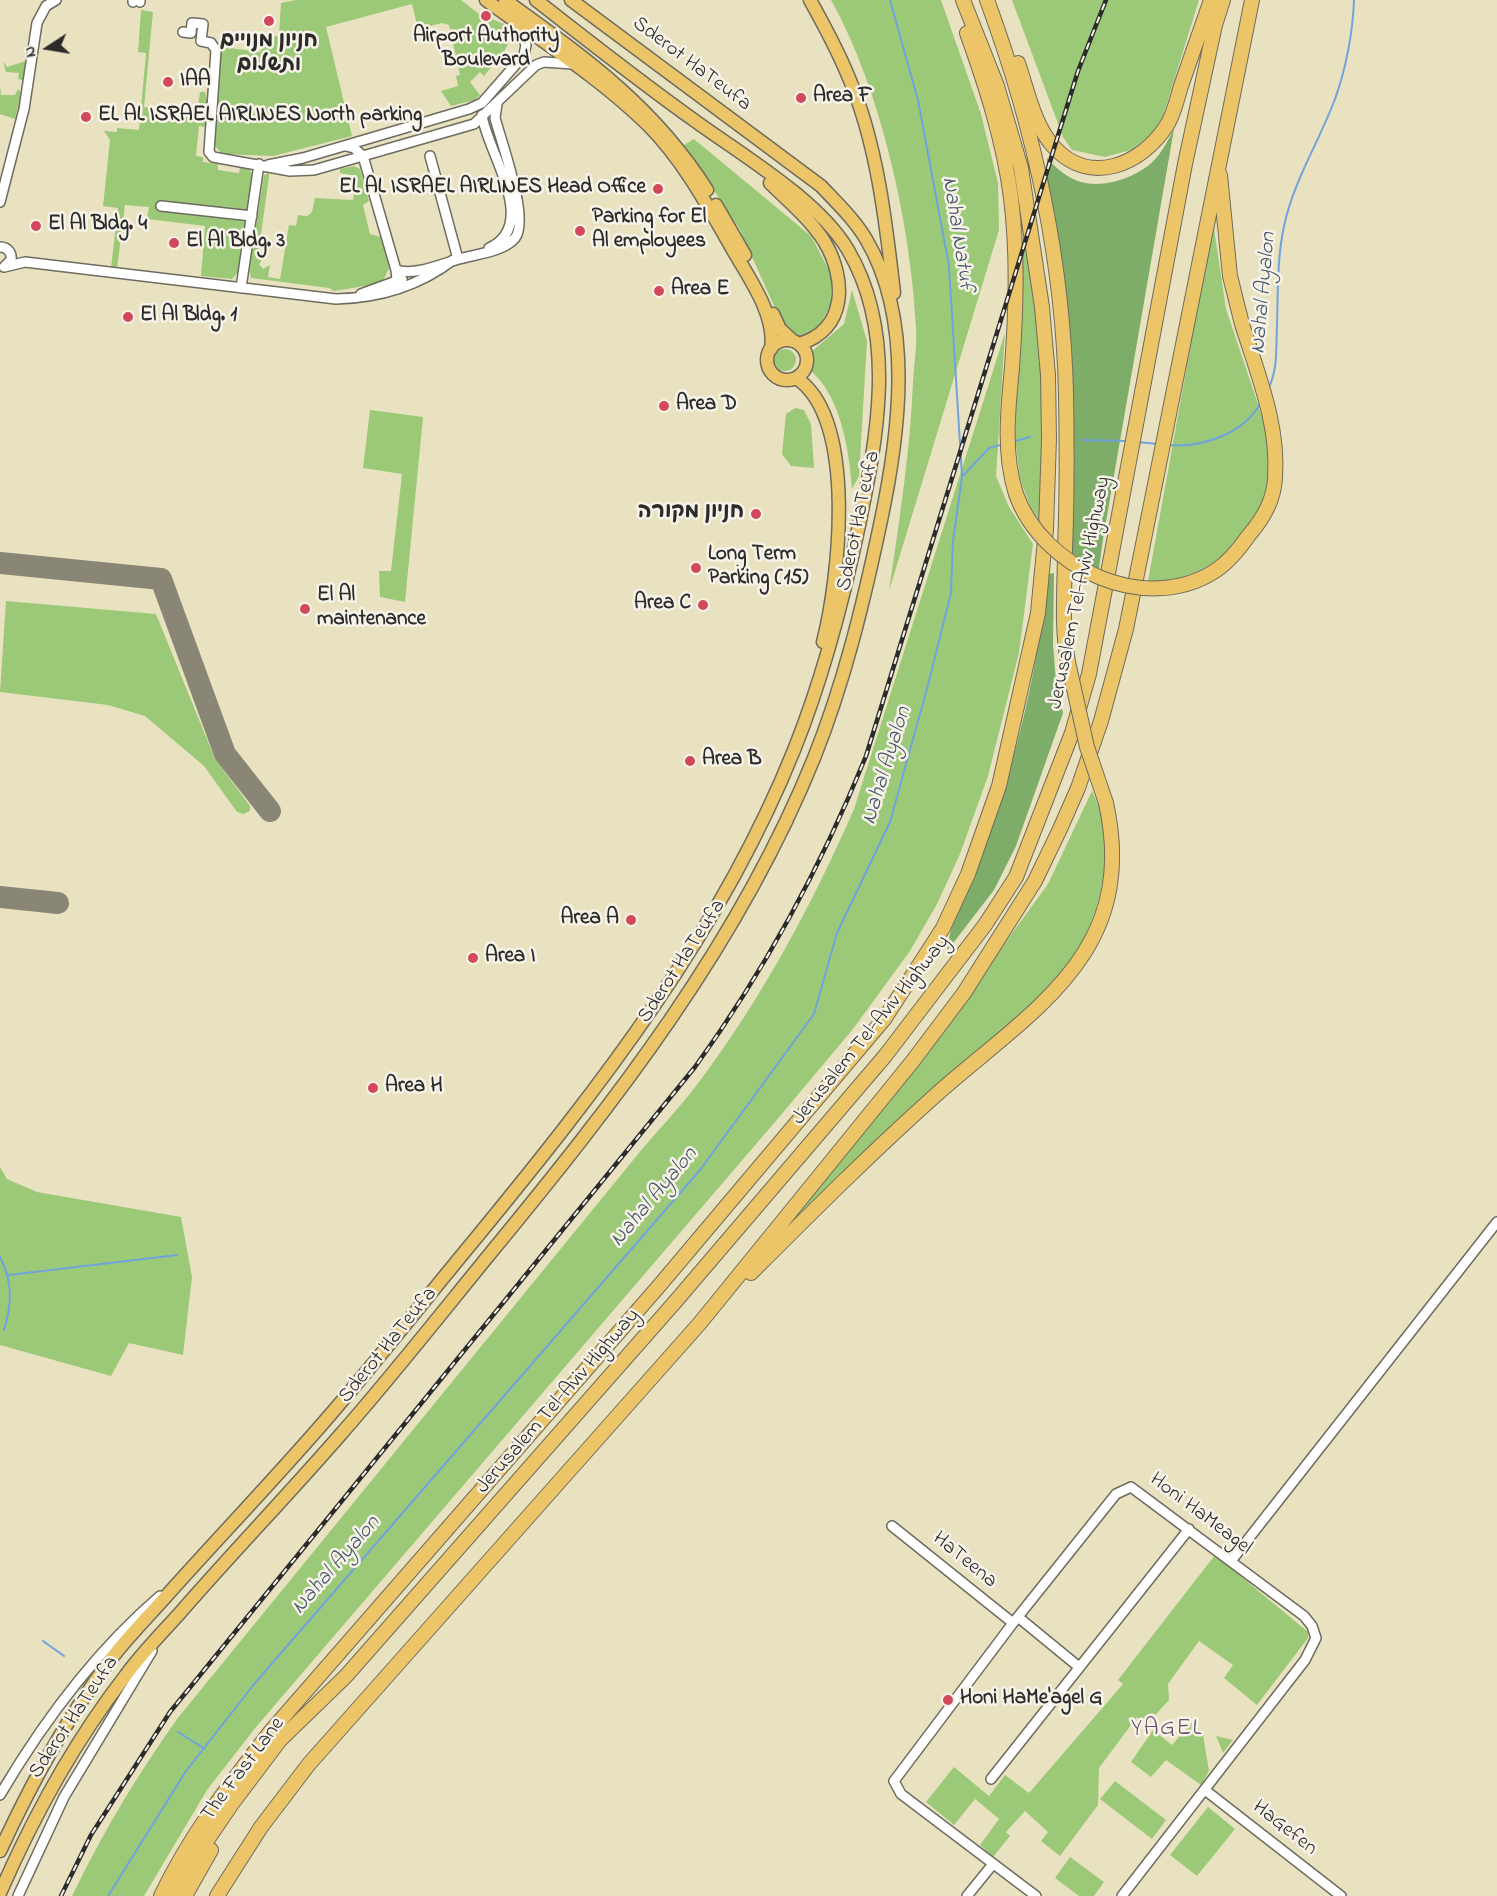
<!DOCTYPE html>
<html>
<head>
<meta charset="utf-8">
<style>
  body { margin:0 }
  #map { position:relative; width:1497px; height:1896px; overflow:hidden; background:#e9e2c0; font-family:"Indie Flower",sans-serif }
  canvas { display:block }
  .north { position:absolute; left:18px; top:18px; width:60px; height:60px; -webkit-text-stroke:4px #f7f3e8; paint-order:stroke; rotate:258deg; font-size:16px; font-weight:700; line-height:24px; text-align:center; color:#2b2b2b }
  .north::after { content:''; display:block; margin:auto; width:21px; height:27px; background:#2b2b2b; clip-path:polygon(50% 0,100% 100%,50% 72%,0 100%) }
</style>
</head>
<body>
<div id="map">
<canvas width="1497" height="1896"></canvas>
<div class="north">N</div>
</div>
<script>
const g = document.querySelector('canvas').getContext('2d');
g.lineJoin = 'round';
function paint(path, color) { g.fillStyle = color; g.fill(path, 'evenodd'); }
function strokePath(path, color, width, dash) { g.strokeStyle = color; g.lineWidth = width; g.lineCap = dash ? 'butt' : 'round'; g.setLineDash(dash || []); g.stroke(path); }
function write(font, color, halo, rows, align = 'center') {
  g.font = font + ' "Indie Flower","Playpen Sans Hebrew",sans-serif'; g.lineWidth = 5; g.setLineDash([]); g.textBaseline = 'middle'; g.strokeStyle = halo; g.fillStyle = color; for (const [text, x, y, turn = 0] of rows) {
    g.save(); g.translate(x, y); g.rotate((+turn || 0) * Math.PI / 180); g.textAlign = isNaN(turn) ? turn : align; if (halo) g.strokeText(text, 0, 0); g.fillText(text, 0, 0); g.restore();
  }
}
const green = new Path2D(`
  M296,0H461L479,14L507,25C518,43 494,63 484,76L480,72L470,82L480,95L475,100L451,106L441,91L458,86L456,76L460,75L449,25L442,23L418,29L412,4L326,27L352,136L273,156L222,154L214,145V139L222,47L260,52L268,39L279,35L281,3Z
  M831,0H941L981,114L998,183L999,230L889,591C899,522 910,453 913,383C914,365 917,346 916,328C911,226 881,89 831,0Z
  M1012,0H1199L1163,116L1152,134L1131,150L1105,157L1072,150L1063,137Z
  M141,10L153,12L144,107L159,109L161,118L175,119L179,111L197,113L200,92H205L208,103L206,127L199,126L196,156L203,157V162L218,164V170L239,173L240,167L247,166L250,169L252,175L238,272L232,279L201,276L205,226L147,219L149,207L125,205L117,269L111,268L118,208L103,206L110,140L104,131L117,132V128L139,130L146,53L138,52Z
  M29,60L25,81L18,79L19,73L6,72L3,61L7,67Z
  M0,86L1,95H15L18,89L21,93L15,119L0,114Z
  M694,139L811,236L831,274V305L819,326L803,338L791,334L783,326L740,230L684,145Z
  M354,166L360,169L369,201L363,205L370,234L381,237L389,268L382,283L369,288L365,286L334,291L329,288L251,278L249,270L264,175L269,173V177L258,256L264,257L259,264L263,269L270,265L268,277L280,279L289,225L296,226L298,215L307,216L312,212L315,198L353,200L357,176L340,173V169Z
  M1213,222L1226,309L1266,428C1269,448 1271,472 1265,493C1250,544 1202,584 1148,581Z
  M1027,227L1045,373L1043,527L1030,506L1020,479L1015,437L1021,295L1018,254Z
  M852,290L867,341L859,476L852,489C849,450 841,397 811,371L813,361L811,352L844,324Z
  M1005,333L996,476L1009,507L1033,544L1019,653L988,776L960,854L937,904L910,951L853,1029L775,1122L256,1727L207,1790L144,1896H72C103,1832 136,1777 177,1719L634,1159C655,1133 679,1109 699,1082C762,998 812,905 854,809Z
  M774 360a11 11 0 1 1 22 0a11 11 0 1 1-22 0Z
  M795,408L804,410L811,424L814,468L791,466L782,454L786,414Z
  M370,410L423,417L405,602L380,597L379,571H391L402,474L363,468Z
  M6,601L156,614L215,759L250,806V811L243,814L237,812L204,766L145,716L108,705L0,692Z
  M1092,791C1096,801 1102,811 1105,821C1110,837 1107,852 1105,867C1098,918 1082,948 1052,989L758,1259L948,1021L1048,884Z
  M0,1167L7,1179L37,1192L181,1217L192,1277L183,1355L129,1343L111,1376L0,1345Z
  M1215,1555L1308,1632V1638L1257,1705L1224,1678L1233,1665L1199,1641L1168,1684L1169,1700L1146,1725L1137,1717L1099,1768L1098,1805L1060,1856L1041,1841L1048,1832L1025,1811L1006,1832L1010,1836L993,1857L980,1845L999,1819L975,1799L954,1825L926,1802L954,1767L989,1796L1005,1775L1029,1793L1123,1684L1118,1680Z
  M1192,1722L1203,1735L1209,1771L1201,1785L1166,1760L1151,1777L1131,1762L1153,1730L1172,1745Z
  M1216,1736L1233,1740L1223,1753Z
  M1115,1781L1166,1820L1152,1839L1100,1799Z
  M1208,1807L1235,1829L1197,1876L1170,1855Z
  M1070,1857L1104,1882L1094,1896H1079L1055,1878Z`);
const forest = new Path2D(`
  M1174,129L1103,539L1099,569L1080,560L1069,550L1057,235L1047,178V158C1056,168 1067,178 1081,182C1105,189 1142,176 1157,157C1164,149 1169,138 1174,129Z
  M1054,573L1053,644L1056,683L1063,713L1016,846L994,890L947,951C952,909 976,875 989,836C1018,752 1039,662 1048,574Z`);
const stream = new Path2D(`
  M890,0L918,100L949,266L962,476
  M1268,389C1278,371 1276,347 1277,326C1278,293 1277,259 1284,226C1294,180 1319,142 1335,99C1346,69 1353,31 1354,0
  M1082,440L1127,441
  M1012,442L1030,437
  M1138,442L1157,444
  M1168,445C1203,448 1245,433 1261,402
  M0,1257C13,1283 12,1303 4,1330
  M9,1275L177,1255
  M43,1641L64,1656
  M178,1732L205,1749
  M108,1896L186,1771L255,1683L700,1170L814,1014L837,933L890,822L928,685L951,593L953,541L962,477L989,448L1004,444`);
const taxiway = new Path2D(`
  M0,563L161,579L225,754L270,811
  M0,897L58,903`);
const minor = new Path2D(`
  M133,2V0
  M140,2V0
  M183,32L191,33L192,23L203,24L201,41L211,43L216,50L209,152L213,157L290,171L314,170L474,124L536,65L544,62L573,64
  M482,115C486,150 541,225 489,248
  M346,146L354,148L363,156L396,270L398,289
  M430,156L458,259
  M268,165L303,158L469,109L482,103L524,55L526,45L518,25
  M0,202L24,109L37,23L46,6L56,0
  M161,206L252,216
  M0,247C8,247 12,253 11,260L4,267
  M4,267L25,262L336,299C378,298 419,286 453,260
  M396,270C414,276 442,264 459,259C476,254 503,252 515,238C530,220 501,141 495,118L497,104
  M241,288L259,164
  M361,294L402,279
  M892,1526L1013,1623
  M1231,1561L1497,1222
  M1018,1617L1079,1667
  M991,1779L1189,1529
  M1205,1790L1341,1896
  M0,1795C43,1722 96,1651 160,1596
  M18,1896L64,1797L152,1651
  M967,1896L993,1864
  M1036,1896L901,1794L894,1781L1013,1623L1116,1494L1131,1487L1304,1616L1312,1626L1316,1638L1305,1660L1122,1896`);
const major = new Path2D(`
  M486,0C540,40 600,78 648,125C685,162 711,212 737,257C752,282 776,318 771,349
  M505,0C584,57 654,106 707,190
  M810,0C824,25 838,51 849,78C877,143 886,223 894,293
  M770,183C788,201 810,219 824,241C847,279 847,330 799,344
  M716,205L745,255
  M773,314L780,329L793,341
  M767 360a20 20 0 1 1 40 0a20 20 0 1 1-40 0Z
  M796,378C858,418 839,580 823,642
  M0,1851C30,1786 65,1721 108,1663C124,1641 143,1622 161,1602C217,1539 275,1479 330,1415C380,1357 427,1297 476,1238C600,1087 721,932 794,750C823,678 842,605 858,530C877,439 898,335 848,250C818,199 740,154 691,118C638,80 587,40 536,0
  M0,1893C34,1815 74,1742 126,1675C142,1653 161,1634 179,1614C232,1553 288,1495 341,1434C392,1376 440,1315 489,1255C615,1102 739,944 814,758C844,683 863,605 880,525C899,437 915,322 866,239C854,219 837,203 821,186L571,0`);
const highway = new Path2D(`
  M987,0C1034,127 1063,259 1066,394C1067,446 1067,498 1065,549C1065,587 1061,625 1068,662
  M967,33C986,86 1004,142 1011,198C1018,255 1016,311 1012,368
  M1018,63C1027,89 1034,125 1053,146C1089,187 1142,165 1167,125C1174,114 1177,99 1181,86C1191,57 1201,29 1211,0
  M1220,175L1230,276L1242,324
  M751,1273C812,1212 873,1151 938,1093C1033,1009 1139,953 1106,803
  M161,1896C190,1835 230,1784 271,1731L659,1286L885,1018L943,928L968,874L999,786L1038,613L1046,529L1049,439L1048,375L1042,307L1021,168L997,86L963,0
  M173,1896L191,1864L231,1805L280,1740L346,1676L675,1302L885,1056L985,925L1016,877L1072,733L1089,674L1185,164L1215,25L1223,0
  M185,1896L211,1850
  M217,1896L261,1827L309,1764L700,1323L912,1062L964,993L1035,881L1060,829L1078,788L1101,721L1126,629L1252,0`);
const rail = new Path2D(`
  M61,1896L91,1835L170,1712L695,1067C765,970 821,867 866,756L1078,71L1106,0`);
const highwayBridge = new Path2D(`
  M1012,368C1008,409 1003,454 1016,494C1042,568 1145,616 1215,571C1229,562 1240,548 1249,535C1263,519 1274,500 1275,478C1279,425 1258,375 1242,324
  M1068,662L1087,747L1106,803`);
const markers = [
  [486,16,6,"#d1495b"],
  [269,21,6,"#d1495b"],
  [168,82,6,"#d1495b"],
  [801,98,6,"#d1495b"],
  [86,117,6,"#d1495b"],
  [658,189,6,"#d1495b"],
  [36,226,6,"#d1495b"],
  [580,231,6,"#d1495b"],
  [174,243,6,"#d1495b"],
  [659,291,6,"#d1495b"],
  [128,317,6,"#d1495b"],
  [664,406,6,"#d1495b"],
  [756,514,6,"#d1495b"],
  [696,568,6,"#d1495b"],
  [703,605,6,"#d1495b"],
  [305,609,6,"#d1495b"],
  [690,761,6,"#d1495b"],
  [631,920,6,"#d1495b"],
  [473,958,6,"#d1495b"],
  [373,1088,6,"#d1495b"],
  [948,1700,6,"#d1495b"]
];
const poiNames = [
  ["Airport Authority",486,38,"center"],
  ["Boulevard",486,62,"center"],
  ["חניון מנויים",269,43,"center"],
  ["ותשלום",269,67,"center"],
  ["IAA",180,82],
  ["Area F",813,98],
  ["EL AL ISRAEL AIRLINES North parking",98,117],
  ["EL AL ISRAEL AIRLINES Head Office",646,189,"right"],
  ["Parking for El",592,219],
  ["Al employees",592,243],
  ["El Al Bldg. 4",48,226],
  ["El Al Bldg. 3",186,243],
  ["Area E",671,291],
  ["El Al Bldg. 1",140,317],
  ["Area D",676,406],
  ["חניון מקורה",744,514,"right"],
  ["Long Term",708,556],
  ["Parking (15)",708,580],
  ["El Al",317,597],
  ["maintenance",317,621],
  ["Area C",691,605,"right"],
  ["Area B",702,761],
  ["Area A",619,920,"right"],
  ["Area I",485,958],
  ["Area H",385,1088],
  ["Honi HaMe'agel G",960,1700]
];
const streetNames = [
  ["Sderot HaTeufa",691,65,37],
  ["Sderot HaTeufa",860,521,-78],
  ["Jerusalem Tel-Aviv Highway",1081,593,-78],
  ["Sderot HaTeufa",683,962,-57],
  ["Jerusalem Tel-Aviv Highway",872,1031,-51],
  ["Sderot HaTeufa",389,1346,-51],
  ["Jerusalem Tel-Aviv Highway",559,1402,-49],
  ["Honi HaMeagel",1200,1515,37],
  ["HaTeena",964,1561,39],
  ["Sderot HaTeufa",75,1718,-56],
  ["The Fast Lane",244,1770,-53],
  ["HaGefen",1284,1829,38]
];
const waterNames = [
  ["Nahal Natuf",956,234,81],
  ["Nahal Ayalon",1265,293,-85],
  ["Nahal Ayalon",888,766,-73],
  ["Nahal Ayalon",655,1198,-50],
  ["Nahal Ayalon",337,1566,-49]
];
const quarterNames = [
  ["YAGEL",1167,1730]
];
paint(green, '#9cc977');
paint(forest, '#7dad68');
strokePath(stream, '#70a3dc', 2);
strokePath(taxiway, '#8a8676', 22);
strokePath(minor, '#6e6b5f', 12);
strokePath(major, '#6e6b5f', 15);
strokePath(highway, '#6e6b5f', 16);
strokePath(minor, '#fff', 9);
strokePath(major, '#ecc569', 12);
strokePath(highway, '#ecc569', 14);
strokePath(rail, '#2b2b2b', 4.5);
strokePath(rail, '#f7f3e8', 2, [7]);
strokePath(highwayBridge, '#6e6b5f', 16, []);
strokePath(highwayBridge, '#ecc569', 14);
for (const [x, y, r, color] of markers) { const dot = new Path2D(); dot.arc(x, y, r, 0, 2 * Math.PI); g.fillStyle = color; g.fill(dot); strokePath(dot, '#f7f3e8', 2); }
write('bold 21px', '#2b2b2b', '#f7f3e8', poiNames, 'left');
write('21px', '#2b2b2b', '#f7f3e8', streetNames);
write('italic 22px', '#435569', '#f7f3e8', waterNames);
g.letterSpacing = '1.5px';
write('24px', '#605369', '#f7f3e8', quarterNames);
g.letterSpacing = '0px';
</script>
</body>
</html>
